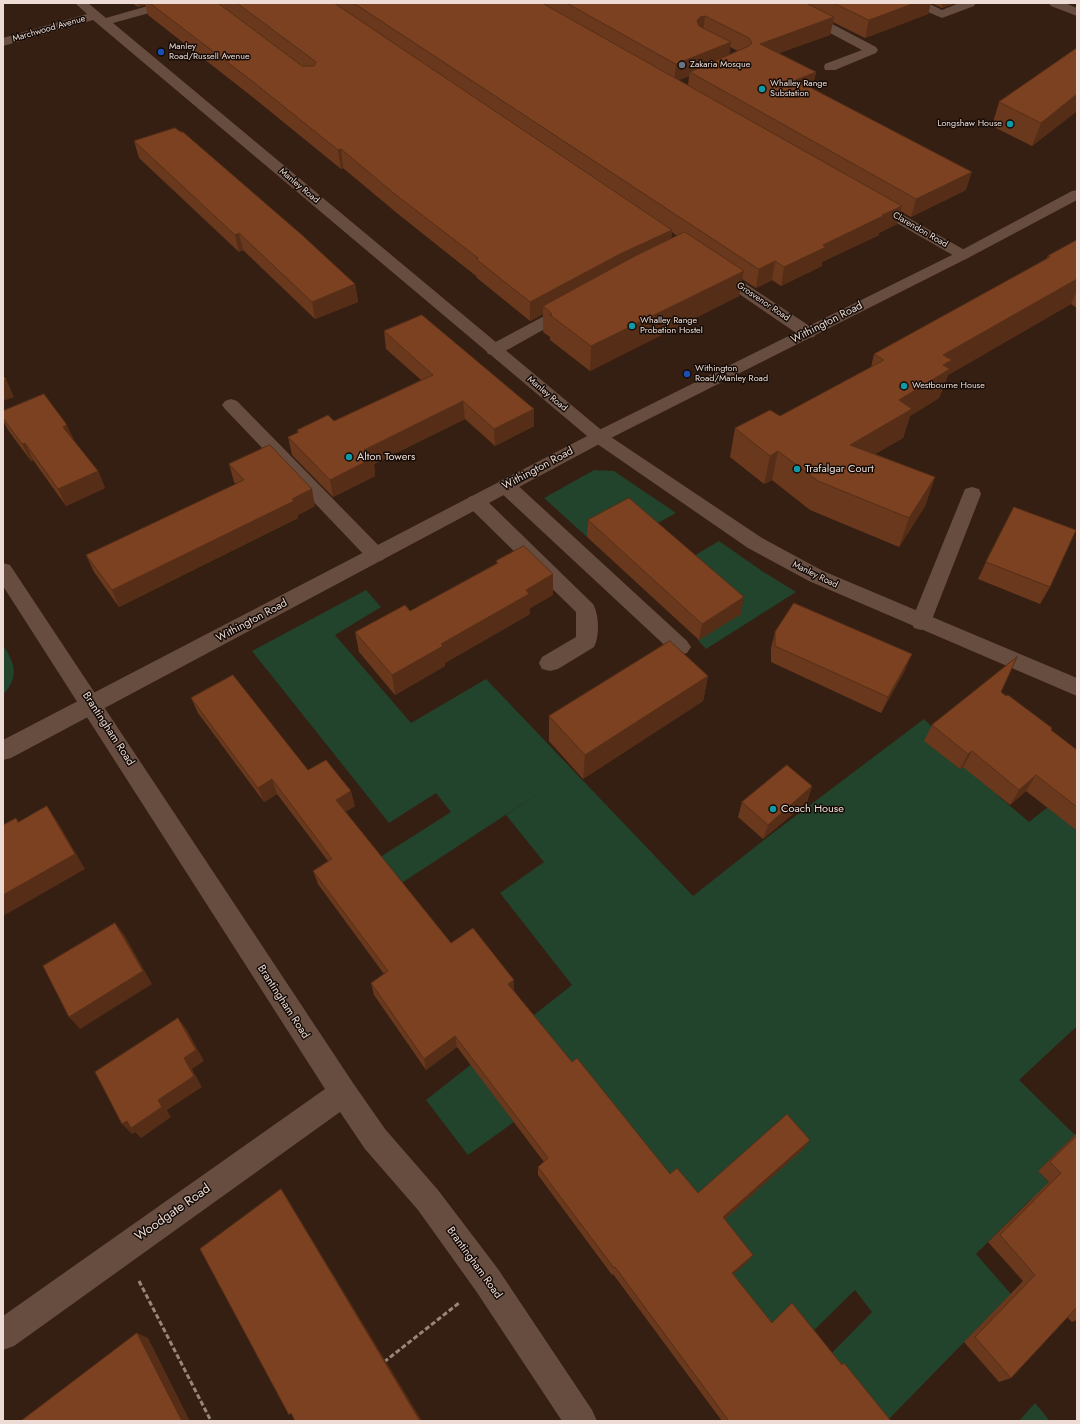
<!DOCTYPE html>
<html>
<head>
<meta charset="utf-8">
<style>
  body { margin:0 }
  #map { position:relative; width:1080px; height:1424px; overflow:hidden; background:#351f13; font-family:Jost,sans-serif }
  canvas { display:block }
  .frame { position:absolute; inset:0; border:4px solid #ecdcd5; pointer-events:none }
</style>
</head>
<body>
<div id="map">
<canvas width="1080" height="1424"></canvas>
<div class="frame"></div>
</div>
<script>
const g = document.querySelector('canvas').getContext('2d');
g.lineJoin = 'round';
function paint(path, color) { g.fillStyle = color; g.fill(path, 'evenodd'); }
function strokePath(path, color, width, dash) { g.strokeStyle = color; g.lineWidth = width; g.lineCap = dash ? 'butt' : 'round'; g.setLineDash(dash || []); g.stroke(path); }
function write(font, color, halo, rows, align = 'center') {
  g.font = font + ' Jost,sans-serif'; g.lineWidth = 3; g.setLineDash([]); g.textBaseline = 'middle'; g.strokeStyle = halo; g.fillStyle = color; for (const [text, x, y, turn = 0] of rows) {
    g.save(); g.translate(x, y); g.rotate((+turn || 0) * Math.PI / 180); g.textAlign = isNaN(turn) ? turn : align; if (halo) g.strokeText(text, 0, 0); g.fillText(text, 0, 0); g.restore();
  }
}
const green = new Path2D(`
  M594,470L614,471L676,513L645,530L628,515L587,537L544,498Z
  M719,541L762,571L796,592L706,649L698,640L740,614L682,563Z
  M366,590L381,607L335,635L411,723L486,679L693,896L769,836L924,719L936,731L972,760L997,795L1029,822L1048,807L1077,829V1026L1019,1080L1075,1135L1038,1171L1062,1196L1031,1199L976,1254L1011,1294L887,1421L827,1358L872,1312L855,1290L808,1336L766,1328L727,1280L694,1202L479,1075L514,1122L468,1155L426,1100L572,985L500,893L544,862L506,815L542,791L397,886L377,859L451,812L436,793L389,823L252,651Z
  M3,645C15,664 20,676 3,695Z
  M1035,1403L1050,1421H1019Z`);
const path = new Path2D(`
  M139,1281L211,1421
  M384,1362L459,1303`);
const lane = new Path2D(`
  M777,3H792L876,47L878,50L876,53L835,70H825L824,67L825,64L862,50L779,6Z
  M912,3H928L942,10L959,3H976L974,6L942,18L914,6Z
  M569,304L575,306L577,309L575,312L500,354L494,355L488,354L486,350L488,346L563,306Z
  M231,399L237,401L383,550L386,555L383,560L376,562L369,560L225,409L222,405L225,401Z
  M506,480L513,481L687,641L691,647L687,653L680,655L673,653L499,491L497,486L499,481Z
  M972,487L979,489L981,494L931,622L928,628L921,630L914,628L911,622L963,494L965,489Z
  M476,495L483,497L593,604C599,614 600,636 594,647L558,669L550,671L542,669L539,663L542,657L576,637V612L469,507L467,502L469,497Z`);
const street = new Path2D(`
  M75,3H88L106,18L158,3H177L175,6L113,23L605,433L762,538L823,571L1077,678V696L809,581L748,548L593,441L93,20L3,46V38L87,14Z
  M1049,3H1065L1077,8V16L1051,6Z
  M872,199L877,200L968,252L971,255L968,258L963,260L958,258L867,206L865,203L867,200Z
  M716,266L722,268L814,329L816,333L814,337L808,338L802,337L710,274L708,271L710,268Z
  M3,563L10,565L353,1083L385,1129L438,1190L498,1269L592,1410L597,1421H562L476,1291L418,1210L365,1149L340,1112L14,1346L3,1350V1316L325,1089L3,586Z`);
const secondary = new Path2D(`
  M1077,190V200L968,258L605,441L11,758L3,760V740L593,433L958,252L1072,191Z`);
const wall = new Path2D(`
  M132,3H956L942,8L931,3L928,14L865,38L833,22L830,35L779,53L816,72L812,89L966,190L911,217L900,211L897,224L879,233V235L822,262V266L781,286L772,280L756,288L742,279L739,296L590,371L550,340V337L543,332V314L530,321L477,278L476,276L398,214L343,168L341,169L255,99L148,15L145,5L138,7ZM730,47L738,51L729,55ZM689,76L688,85L679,80ZM672,232L677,236L671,239Z
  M1077,48V111L1032,146L992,126L999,102Z
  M134,141L355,284L358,302L315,319L243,250L239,252L139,158Z
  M1077,240V308L1071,304L948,375L939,398L910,416L903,438L875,454L935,477L925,506L899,547L810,510L772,480L764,484L730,457L735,428L780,416L871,367L874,354L1046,259L1048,256Z
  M384,331L534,409V426L495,446L465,419L374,464L375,476L333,497L292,455L288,437L297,433V430L334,421L421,380L386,349Z
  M3,411L74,441L98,471L105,488L66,506L33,460L31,461L8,430L3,420Z
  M229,464L315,506L298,515V518L119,607L94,572L86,555L236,484L234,482Z
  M588,520L741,614L699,640L587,537Z
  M496,561L553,574V595L530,608V614L445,663V666L395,695L359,652L355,632L410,611L497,563Z
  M986,562L1050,587L1040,604L978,579Z
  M775,632L905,670L881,713L771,662V648Z
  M708,676L703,701L583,779L549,741V716Z
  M1001,692L1052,728L1051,730L1077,750V829L1076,830L1026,791L1010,805L963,767L960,769L924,741L932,725Z
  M191,698L308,770L355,806L345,812L451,943L514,980V991L572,1062L670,1174L698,1193L810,1140L803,1149L724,1220L753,1255L747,1262L733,1274L772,1323L792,1303L841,1364L844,1363L891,1421H722L613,1274L612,1275L538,1175V1167L544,1162L457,1047L426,1070L374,995L371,983L384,974L318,884L313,871L328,861L277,794L264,802L198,713Z
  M812,786L807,802L763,839L738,817L742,802Z
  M1077,1133V1320L1072,1322L1067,1317L1011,1378L999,1382L964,1342L1023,1281L988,1242L1049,1182L1038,1171Z`);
const shadedWall = new Path2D(`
  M137,3H145V5L138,7Z
  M915,3H931L928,14L865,38L869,20Z
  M943,3H956L942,8Z
  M705,16L703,34L697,21L700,17Z
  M834,17L830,35L757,61L760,44Z
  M731,42L728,60L690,72L689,76L674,82L676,64Z
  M816,72L812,90L796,80Z
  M1077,94V111L1032,146L1041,123Z
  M341,149L343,168L341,169L338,150Z
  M972,172L966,190L911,217L916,199Z
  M902,206L897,224L879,233V235L822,262V266L781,286L784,267L823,245Z
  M672,230L670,249L543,306V314L530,321V302L620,254Z
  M239,233L243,250L239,252L235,235Z
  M775,261L772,280L756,288L759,269Z
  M744,271L739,296L590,371L591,346Z
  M1077,279V290L1071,304L948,375L939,398L910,416L903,438L842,473L850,445L943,355Z
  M355,284L358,302L315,319L312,302Z
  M6,379L14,397L3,401V381Z
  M463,401L465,419L374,464L375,476L333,497L330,480L364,450Z
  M534,409V426L495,446L494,429Z
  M67,425L75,442L63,427Z
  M25,443L33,460L31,461L22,444Z
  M778,451L772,480L764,484L770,456Z
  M98,471L105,488L66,506L58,489Z
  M935,477L925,506L899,547L909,518Z
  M312,489L315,506L298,515V518L119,607L112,590Z
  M553,574V595L530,608V614L445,663V666L395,695L392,675L441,644L526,590Z
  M744,597L741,614L699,640L702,624Z
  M912,654L905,670L881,713L888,697Z
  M708,676L703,701L583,779L585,755Z
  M972,751L963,767L960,769L968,754Z
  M1036,775L1026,791L1010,805L1019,790Z
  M272,779L277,794L264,802L258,788Z
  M812,786L807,802L763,839L768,825Z
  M351,791L355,806L340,815L336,800Z
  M47,806L57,821L85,869L3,916V895Z
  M115,923L125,936L152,984L80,1029L69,1017Z
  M514,980V992L508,984Z
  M178,1018L187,1030L204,1061L192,1069L202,1087L167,1110L171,1117L141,1138L135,1132L132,1134L122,1124L158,1100L184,1058Z
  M455,1036L457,1047L426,1070L424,1059Z
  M810,1140L803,1149L718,1225L723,1217Z
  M281,1189L287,1198L422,1421H420Z
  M753,1255L747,1262L727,1280L732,1273Z
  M137,1333L148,1338L190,1421H182Z`);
const building = new Path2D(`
  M150,3H218L302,66H314L316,62L237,3H334L672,230L620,254L530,302L476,259L478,258L396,195L341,149L338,150L252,81Z
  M354,3H542L902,206L882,215L883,216L823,245L826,247L784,267L775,261L759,269Z
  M567,3H806L834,17L760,44L816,72L796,80L972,172L916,199L690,72L749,46L752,43L749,38L705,16L700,17L697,21L699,26L731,42L676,64Z
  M834,3H915L869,20Z
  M1077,48V94L1041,123L999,102Z
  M175,128L181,132H183L302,235L355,284L312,302L239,233L235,235L134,141Z
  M685,232L744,271L591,346L550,315L552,314L543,306L635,256Z
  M1077,240V279L943,355L952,360L943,365L950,369L899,400L912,409L850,445L935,477L909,518L818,481L778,451L770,456L735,428L770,410L780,416L884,360L874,354L1050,257L1048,256Z
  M422,315L534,409L494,429L463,401L364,450L373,458L330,480L288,437L299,432L297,430L328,415L334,421L433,375L384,331Z
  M3,376L6,379L3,381Z
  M44,394L67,425L63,427L98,471L58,489L25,443L22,444L3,418V411Z
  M270,445L312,489L292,499L294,501L112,590L86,555L244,480L229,464Z
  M629,498L744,597L702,624L588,520Z
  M1014,507L1076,530L1050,587L986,562Z
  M524,546L553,574L526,590L529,594L441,644L443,646L392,675L355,632L405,605L410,611L498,563L496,561Z
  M794,603L912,654L888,697L775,646V632Z
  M670,641L708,676L585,755L549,716Z
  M1017,657L1001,692L1006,696L1008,695L1052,728L1051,730L1077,750V807L1036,775L1019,790L972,751L968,754L932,725Z
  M233,675L308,770L326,760L351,791L336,800L451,943L473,928L514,980L508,984L572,1062L577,1058L670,1174L677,1168L698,1193L787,1114L810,1140L723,1217L753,1255L732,1273L772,1323L792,1303L842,1365L844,1363L891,1421H729L615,1267L614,1268L538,1167L548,1158L455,1036L424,1059L371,983L388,971L313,871L332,859L272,779L258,788L191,698Z
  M787,765L812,786L768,825L742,802Z
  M47,806L75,854L3,895V825L16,818L18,822Z
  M115,923L143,971L69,1017L43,966Z
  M178,1018L196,1050L184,1058L194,1076L158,1100L162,1107L131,1128L127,1121L122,1124L95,1072Z
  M1077,1136V1307L1011,1378L975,1337L1035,1275L1000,1235L1061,1173L1050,1162Z
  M281,1189L420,1421H295L291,1413L289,1415L200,1249Z
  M137,1333L182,1421H21Z`);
const markers = [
  [161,52,4,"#1a4fb4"],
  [682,65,4,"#6b7280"],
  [762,89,4,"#0f9aa8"],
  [1010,124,4,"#0f9aa8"],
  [632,326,4,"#0f9aa8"],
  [687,374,4,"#1a4fb4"],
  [904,386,4,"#0f9aa8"],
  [349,457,4,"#0f9aa8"],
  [797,469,4,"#0f9aa8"],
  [773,809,4,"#0f9aa8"]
];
const farStreetnames = [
  ["Marchwood Avenue",49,29,-16],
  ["Manley Road",299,186,40],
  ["Clarendon Road",920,230,30],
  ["Grosvenor Road",763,302,34],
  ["Manley Road",547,394,40],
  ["Manley Road",815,575,26]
];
const farPoinames = [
  ["Manley",169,47],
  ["Road/Russell Avenue",169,57],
  ["Zakaria Mosque",690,65],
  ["Whalley Range",770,84],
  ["Substation",770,94],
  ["Longshaw House",1002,124,"right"],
  ["Whalley Range",640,321],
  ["Probation Hostel",640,331],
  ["Withington",695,369],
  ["Road/Manley Road",695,379],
  ["Westbourne House",912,386]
];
const streetNames = [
  ["Withington Road",827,323,-27],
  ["Withington Road",538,469,-28],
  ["Withington Road",252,621,-28],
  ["Brantingham Road",108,729,57],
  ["Brantingham Road",283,1002,57],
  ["Brantingham Road",474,1263,54]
];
const poiNames = [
  ["Alton Towers",357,457],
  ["Trafalgar Court",805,469],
  ["Coach House",781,809]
];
const nearStreetnames = [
  ["Woodgate Road",173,1213,-35]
];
paint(green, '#22432c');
strokePath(path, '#98867c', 3, [5, 2.5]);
paint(lane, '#674d40');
paint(street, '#674d40');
paint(secondary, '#674d40');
paint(wall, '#6a381c');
paint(shadedWall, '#562e17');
paint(building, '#7b4121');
strokePath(building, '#562e17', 1);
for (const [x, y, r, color] of markers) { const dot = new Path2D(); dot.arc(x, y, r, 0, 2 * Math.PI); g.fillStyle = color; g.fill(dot); strokePath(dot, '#150b07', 1.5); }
write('9px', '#ecdcd5', '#150b07', farStreetnames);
write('9px', '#ecdcd5', '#150b07', farPoinames, 'left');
write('11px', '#ecdcd5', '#150b07', streetNames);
write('11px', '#ecdcd5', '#150b07', poiNames, 'left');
write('13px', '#ecdcd5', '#150b07', nearStreetnames);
</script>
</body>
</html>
